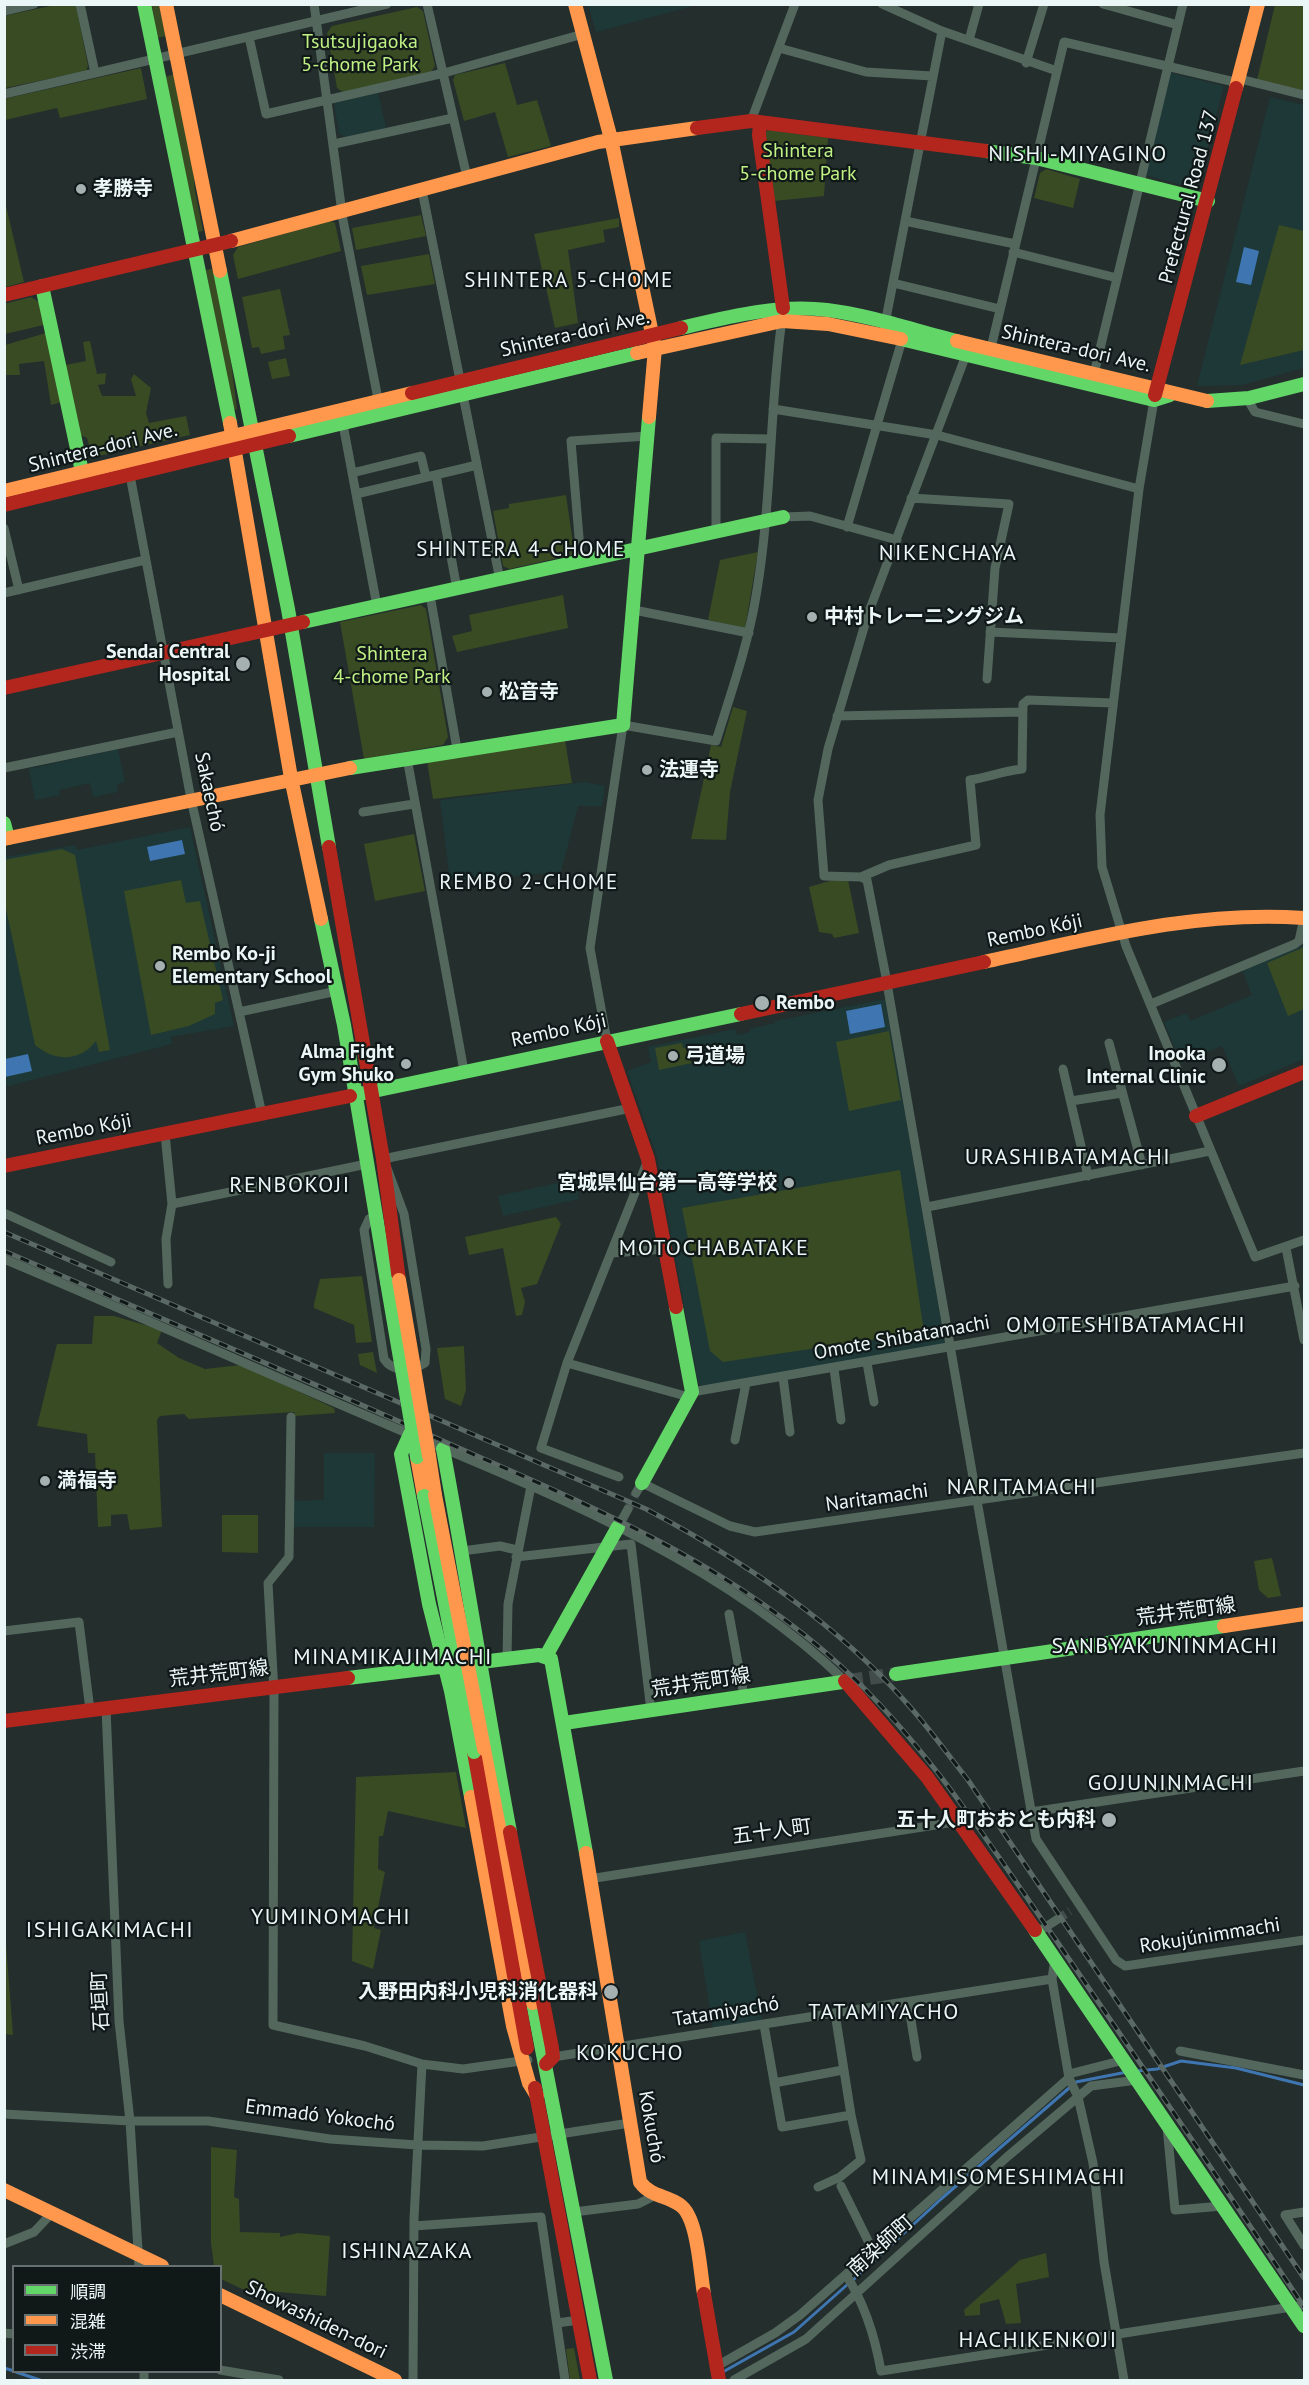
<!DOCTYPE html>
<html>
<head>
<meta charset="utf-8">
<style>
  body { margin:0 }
  #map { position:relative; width:1309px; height:2385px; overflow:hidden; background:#232e2d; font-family:"PT Sans","Noto Sans JP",sans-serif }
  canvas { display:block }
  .frame { position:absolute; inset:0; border:6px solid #ebf7f6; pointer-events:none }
  .legend { position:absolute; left:12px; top:2265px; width:210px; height:108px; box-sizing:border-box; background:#101818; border:2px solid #687171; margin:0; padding:8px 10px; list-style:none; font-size:18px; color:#ebf7f6 }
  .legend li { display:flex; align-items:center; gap:12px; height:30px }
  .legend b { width:30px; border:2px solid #687171 }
</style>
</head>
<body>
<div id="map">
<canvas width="1309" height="2385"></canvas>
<div class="frame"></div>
<ul class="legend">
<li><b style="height:8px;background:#63d668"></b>順調</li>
<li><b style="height:8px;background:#ff974d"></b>混雑</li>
<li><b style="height:8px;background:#b3261e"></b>渋滞</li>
</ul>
</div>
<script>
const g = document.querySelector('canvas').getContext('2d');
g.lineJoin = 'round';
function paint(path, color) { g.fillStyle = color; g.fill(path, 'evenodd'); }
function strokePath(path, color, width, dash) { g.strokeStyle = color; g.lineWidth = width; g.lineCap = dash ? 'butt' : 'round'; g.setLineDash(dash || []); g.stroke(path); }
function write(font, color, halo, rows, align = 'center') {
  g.font = font + ' "PT Sans","Noto Sans JP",sans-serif'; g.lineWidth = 4.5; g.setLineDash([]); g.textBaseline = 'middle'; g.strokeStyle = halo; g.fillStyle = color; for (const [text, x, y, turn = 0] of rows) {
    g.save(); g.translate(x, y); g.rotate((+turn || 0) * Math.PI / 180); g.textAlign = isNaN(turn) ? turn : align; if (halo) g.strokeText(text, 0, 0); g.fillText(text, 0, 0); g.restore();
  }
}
const built = new Path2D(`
  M588,4H697V5L596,32Z
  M1171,73L1224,86L1198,184L1190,187L1145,175Z
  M378,93L386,128L345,137L339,133L334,103Z
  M1270,97L1304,105V368L1242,385L1197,386Z
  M118,749L125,782L117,784L118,792L93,797L90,783L59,790L60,795L35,800L29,769Z
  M585,782L605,786L602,806H578L561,872L450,881L440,800Z
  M190,827L234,1026L171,1037L172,1044L5,1087V857L75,845L77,850Z
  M1304,945V1059L1239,1086L1222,1046L1181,1063L1164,1022L1187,1013L1190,1021L1252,995L1242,970Z
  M885,999L945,1344L703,1387L698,1383L657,1157L627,1071L651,1062L648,1047L735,1029L737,1035L750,1032L749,1029L775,1023V1021Z
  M576,1179L579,1199L503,1216L498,1196Z
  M324,1453H375L374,1527H294V1501L324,1500Z
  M745,1932L762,2020L713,2028L699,1941Z`);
const green = new Path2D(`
  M55,5H76L88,66L86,71L5,88L4,16Z
  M152,5H159L166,36L157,38Z
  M1275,5H1304V91L1257,80Z
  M417,7L423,11L435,66L431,72L343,92L337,88L327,33L332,26Z
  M505,63L517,105L537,100L551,146L508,157L495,112L464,121L453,80L455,75Z
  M141,68L147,99L60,118L57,108L5,120L4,99Z
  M174,74L192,158L195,191L203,231L198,232L165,77Z
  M768,130L828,138L824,196L774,201L765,134Z
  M1046,169L1080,179L1073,208L1034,198L1040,173Z
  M6,206L24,282L5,287L4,207Z
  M421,215L426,236L356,250L352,228Z
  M619,218V227L603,230L605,242L568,250L578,323L555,328L534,234Z
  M330,221L335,223L341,251L238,279L233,255L238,247Z
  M1279,225L1304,231V350L1240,365Z
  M429,254L435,284L367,295L361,266Z
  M215,268L228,339L237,409L233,410L206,270Z
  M280,289L290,335L283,336L285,349L261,354L259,347L252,348L242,297Z
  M31,297L39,302L44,325L5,334L4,304Z
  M46,333L62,402L51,405L44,361L19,364L20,375H6L5,378V345Z
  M90,341L97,374L106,373L105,384L98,385L102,396H136L131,379L134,374L151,388L146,413L149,423L186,416L190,435L86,459L84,449L89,445L87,438L80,435L65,365L86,361L83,342Z
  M286,358L290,376L272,379L268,362Z
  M566,495L574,550L572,555L509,569L503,566L493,511L509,508V504Z
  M758,552L745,628L708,620L720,560Z
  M563,595L568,628L457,652L452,636L472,631L469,615Z
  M421,605L426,609L448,737L443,745L364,759L340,622Z
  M733,707L747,711L730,792L726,840L691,839L711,745L721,747Z
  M565,740L572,783L433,799L427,761Z
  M414,834L425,891L375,901L364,844Z
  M62,849L75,855L110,1050L99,1052L96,1041C80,1062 55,1062 35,1045L5,904L4,860Z
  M181,880L186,903L200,901L223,1000L215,1003V1014L189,1026L151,1035L124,891Z
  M833,880H848L859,933L834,938L832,934L819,932L809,887Z
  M1304,947V1009L1288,1016L1267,963Z
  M889,1031L901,1100L849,1111L836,1042Z
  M682,1043L683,1048L689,1047L692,1063L659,1070L655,1048Z
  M900,1170L924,1332L723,1362L710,1351L682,1208Z
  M556,1217L561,1224L537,1284L521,1288L525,1302L522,1315L516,1316L503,1248L469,1255L465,1237Z
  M362,1276L372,1342L356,1343L354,1325L314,1308V1304L320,1279Z
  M94,1316H114L162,1330L157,1343L179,1358L205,1369L241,1365L334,1408L335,1413L295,1416L294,1412L189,1419L184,1414L160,1416L157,1420L162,1527L130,1530L127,1514L111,1515V1526L98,1527L95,1453H88L87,1434L37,1426L57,1344H92Z
  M464,1346L466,1390L461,1406L445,1399L437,1348Z
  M373,1352L377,1373L360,1365L358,1354Z
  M222,1515H258V1553L222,1552Z
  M1272,1558L1281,1596L1268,1598L1259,1590L1254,1561Z
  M456,1772L466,1828L388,1811L383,1836H379L378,1869L385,1872L374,1928L381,1930L373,1969L352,1961L356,1777Z
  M5,1931L13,2035L5,2034Z
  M211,2147L237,2150L234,2197L239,2199L240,2232L280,2233V2237L298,2233L330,2236L326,2296L242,2289L221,2279L220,2266H214L211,2243Z
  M1046,2253L1049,2277L1016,2284L1021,2323L1006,2324L999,2299L980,2304V2315L965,2316L964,2310L1020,2260Z
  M574,2348L580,2380H570L566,2349Z`);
const water = new Path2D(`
  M1244,247L1259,251L1251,285L1236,282Z
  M182,840L185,854L150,861L147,847Z
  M881,1004L885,1027L850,1034L846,1011Z
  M28,1054L32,1071L5,1077V1059Z`);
const stream = new Path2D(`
  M1137,2071L1157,2069L1181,2061L1236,2068L1304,2085
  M853,2280L941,2199L1076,2082L1127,2072
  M4,2368L14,2371
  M16,2372L40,2380
  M721,2373L794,2332L848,2284`);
const streetTunnel = new Path2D(`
  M628,1509L636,1493
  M1058,1919L1070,1911`);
const secondaryTunnel = new Path2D(`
  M849,1681L896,1674`);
const street = new Path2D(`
  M80,4L95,73L387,4
  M314,4L343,220L379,404
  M427,4L467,177
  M882,4L942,31L1057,71
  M1103,4L1178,25
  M4,11L34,4
  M249,37L266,114L444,73L583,34
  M969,40L979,4
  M779,48L866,72L932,76
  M1026,63L1044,4
  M1240,79L1304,95
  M4,94L95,73
  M751,121L795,4
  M334,144L453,118
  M422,190L500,580
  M905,221L1015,244
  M1013,252L1117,278
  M893,283L1000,309
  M884,329L942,31
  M990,352L1064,42L1239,83
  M966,355L868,614L828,749L818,800L824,876L861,877L889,865L976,845L970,780C989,777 1003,771 1022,769L1023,704L1028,700L1113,703
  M1093,378L1183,4
  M1154,400L1139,489L1100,815L1102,867L1126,946L1255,1257L1304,1240
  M1248,400L1255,412L1304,424
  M773,409L937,435L1139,489
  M342,419L377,606
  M129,470L191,799L262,1114
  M352,473L421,456L426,477
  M436,475L457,589
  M356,494L477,465
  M911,498L1009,504L995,568L987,679
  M783,517L810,516L897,540
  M847,527L902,340
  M4,528L19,590
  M716,532V438L770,439
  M581,561L571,441L648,436
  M4,593L145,560
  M430,595L457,749
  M634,610L749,633
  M990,632L1121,638
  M837,716L1022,712
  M407,758L464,1071
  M4,768L178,732
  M363,812L414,804
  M861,877L867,880L885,972L1036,1839L1116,1960L1125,1966L1304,1940
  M1151,1004L1295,944L1299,941L1304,918
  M239,1012L337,991
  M607,1041L590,948L623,725L716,741C731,693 748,645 756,596C772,504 769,411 782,319
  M1109,1043L1142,1165
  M1063,1069L1088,1176
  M1071,1101L1122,1093
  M165,1134L172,1204L166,1239L168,1284
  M383,1159L631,1108
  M172,1204L367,1164
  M927,1207L1210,1151
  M4,1213L111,1262
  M375,1215L369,1219L364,1230L384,1359C393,1373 412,1371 425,1363L426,1349L404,1214L387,1168
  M1286,1248L1304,1340
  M612,1253L665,1249
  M4,1259C133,1313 260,1371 388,1425C549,1493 717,1558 845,1681
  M567,1363L689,1397
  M867,1363L874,1402
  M834,1369L841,1420
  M783,1377L790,1432
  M692,1392L1295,1286
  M291,1417L289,1557L268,1583L274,1692L273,2025L365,2046L422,2064L463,2069L528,2060
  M735,1440L746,1383
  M619,1477L541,1448L567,1363L648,1160
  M636,1493L642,1483L730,1526L755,1532L1304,1453
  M618,1527L628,1509
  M462,1551L500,1546L517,1550
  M516,1557L631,1544L651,1711
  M729,1614L744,1696
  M4,1631L79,1622L90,1710
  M507,1659L508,1604L531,1486
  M106,1708L119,2021L130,2121L139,2266
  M1031,1812L1304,1771
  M589,1879L961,1821
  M1038,1932L1058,1919
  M1055,1958L1052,1979L1069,2078L1078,2097L1093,2163L1104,2262L1124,2380
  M908,2002L917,2057
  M764,2025L782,2127L851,2115
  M1180,2051L1304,2075
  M553,2057L1052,1979
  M1069,2074L1124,2060
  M774,2083L843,2070
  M4,2114L130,2121H208L330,2139L417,2145L483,2146L630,2123
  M1167,2127L1175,2210L1223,2206
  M841,2186L873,2251
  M818,2187L840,2177L861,2160L851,2115L835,2013
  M574,2212L638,2204L654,2196
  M1304,2212L1285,2215L1304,2245
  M414,2226L541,2217L565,2380
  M4,2244L34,2232L52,2213
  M846,2275C865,2304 875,2337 881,2371L1304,2305
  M557,2323L579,2320
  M4,2333L14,2334
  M717,2366L775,2333L800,2315L1069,2078
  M220,2370L279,2380
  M144,2372V2380
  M413,2380L414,2219L422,2064
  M734,2380L806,2339L1007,2157L1091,2086L1137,2080`);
const fast = new Path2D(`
  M144,4L230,423
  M986,151L1036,158L1208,201
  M220,271L288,609L329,847
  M42,286L84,481
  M681,328C728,317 778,304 827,310C869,315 916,331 957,341
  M901,339L1154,400L1170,395
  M1207,401L1249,398L1304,384
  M289,436L637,353
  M303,622L783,517
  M350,768L623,725L649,417
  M4,823L8,838
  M321,919L344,1025L387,1282
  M350,1096L741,1014
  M410,1434L401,1454L429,1604L451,1691L471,1797
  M443,1449C467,1577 486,1705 510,1832
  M642,1483L692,1392L676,1307
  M546,1656L618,1527
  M896,1674L1224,1626
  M348,1678L539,1655L551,1659L586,1853
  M564,1723L849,1681
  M1035,1930L1304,2326
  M533,2003L606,2380`);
const slow = new Path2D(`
  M166,4L220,271
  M575,4L611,139L655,348L649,417
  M1236,88L1258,4
  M231,241L598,142L697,128
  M957,341L1207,401
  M637,353L782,321L828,324L901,339
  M230,423L291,778L321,919
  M4,491L412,393
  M4,839L350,768
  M984,962C1090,939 1195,910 1304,918
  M429,1456L435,1495
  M417,1457L424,1496
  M1224,1626L1304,1614
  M484,1749L533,2003
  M471,1797L513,2026L529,2083L537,2096
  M586,1853L640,2182C651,2197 666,2195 680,2205C698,2217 700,2272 704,2294
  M4,2190L162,2266
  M220,2295L395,2380`);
const jam = new Path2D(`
  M760,122L759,135L783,308
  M697,128L751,121L986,151
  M4,295L231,241
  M412,393L681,328
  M1155,395L1236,88
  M4,505L289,436
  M4,688L303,622
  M329,847L383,1159L399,1280
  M741,1014L984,962
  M607,1041L648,1159L676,1307
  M1196,1116L1304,1072
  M4,1166L350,1096
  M845,1681L927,1777L1035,1930
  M4,1721L348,1678
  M474,1752L527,2048
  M510,1832L552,2048L553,2057L546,2064
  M535,2088L590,2380
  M704,2294L719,2380`);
const rail = new Path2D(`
  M4,1232L646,1509C744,1561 838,1624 911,1708C931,1731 949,1756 968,1780L1304,2278
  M4,1251C151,1314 298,1376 443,1441C586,1504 725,1560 842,1667C928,1746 990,1845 1056,1940C1139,2062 1223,2184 1304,2307`);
const fastBridge = new Path2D(`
  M387,1282L417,1457
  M424,1496L474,1752`);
const slowBridge = new Path2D(`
  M399,1280L429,1456
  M435,1495L484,1749`);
const markers = [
  [81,189,6,"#a5b1b0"],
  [812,617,6,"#a5b1b0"],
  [243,664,8,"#a5b1b0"],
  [487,692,6,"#a5b1b0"],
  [647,770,6,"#a5b1b0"],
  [160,966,6,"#a5b1b0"],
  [762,1003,8,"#a5b1b0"],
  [673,1056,6,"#a5b1b0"],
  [406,1064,6,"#a5b1b0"],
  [1219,1065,8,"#a5b1b0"],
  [789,1183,6,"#a5b1b0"],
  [45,1481,6,"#a5b1b0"],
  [1109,1820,8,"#a5b1b0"],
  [611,1992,8,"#a5b1b0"]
];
const parkNames = [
  ["Tsutsujigaoka",360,42],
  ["5-chome Park",360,65],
  ["Shintera",798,151],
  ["5-chome Park",798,174],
  ["Shintera",392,654],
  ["4-chome Park",392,677]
];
const poiNames = [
  ["孝勝寺",93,189],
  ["中村トレーニングジム",824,617],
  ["Sendai Central",230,652,"right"],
  ["Hospital",230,675,"right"],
  ["松音寺",499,692],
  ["法運寺",659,770],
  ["Rembo Ko-ji",172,954],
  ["Elementary School",172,977],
  ["Rembo",776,1003],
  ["Alma Fight",394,1052,"right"],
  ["Gym Shuko",394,1075,"right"],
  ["Inooka",1206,1054,"right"],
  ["Internal Clinic",1206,1077,"right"],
  ["弓道場",685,1056],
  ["宮城県仙台第一高等学校",777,1183,"right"],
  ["満福寺",57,1481],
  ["五十人町おおとも内科",1096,1820,"right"],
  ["入野田内科小児科消化器科",598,1992,"right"]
];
const streetNames = [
  ["Prefectural Road 137",1189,197,-75],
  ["Shintera-dori Ave.",575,334,-13],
  ["Shintera-dori Ave.",1076,349,13],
  ["Shintera-dori Ave.",103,448,-14],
  ["Sakaechó",209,792,78],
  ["Rembo Kóji",1035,931,-12],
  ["Rembo Kóji",559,1031,-12],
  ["Rembo Kóji",84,1130,-11],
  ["Omote Shibatamachi",902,1338,-10],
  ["Naritamachi",877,1498,-8],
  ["荒井荒町線",1186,1612,-8],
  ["荒井荒町線",219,1674,-7],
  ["荒井荒町線",701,1683,-9],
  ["五十人町",772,1832,-8],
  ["Rokujúnimmachi",1210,1936,-9],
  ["石垣町",101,2001,-93],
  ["Tatamiyachó",726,2012,-9],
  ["Emmadó Yokochó",320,2116,7],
  ["Kokuchó",651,2127,80],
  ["南染師町",881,2246,-42],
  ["Showashiden-dori",316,2320,26]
];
const neighbourhoodNames = [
  ["SHINTERA 5-CHOME",569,281],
  ["SHINTERA 4-CHOME",521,550],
  ["REMBO 2-CHOME",529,883]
];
const quarterNames = [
  ["NISHI-MIYAGINO",1078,155],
  ["NIKENCHAYA",948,554],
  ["URASHIBATAMACHI",1068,1158],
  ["RENBOKOJI",290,1186],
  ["MOTOCHABATAKE",714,1249],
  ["OMOTESHIBATAMACHI",1126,1326],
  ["NARITAMACHI",1022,1488],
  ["SANBYAKUNINMACHI",1165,1647],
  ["MINAMIKAJIMACHI",393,1658],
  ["GOJUNINMACHI",1171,1784],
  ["YUMINOMACHI",331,1918],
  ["ISHIGAKIMACHI",110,1931],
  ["TATAMIYACHO",884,2013],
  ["KOKUCHO",630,2054],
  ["MINAMISOMESHIMACHI",999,2178],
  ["ISHINAZAKA",407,2252],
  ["HACHIKENKOJI",1038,2341]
];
paint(built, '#1d3837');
paint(green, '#394b23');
paint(water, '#3f76b1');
strokePath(stream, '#3f76b1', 3);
strokePath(streetTunnel, '#414c4b', 9, [9, 4.5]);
strokePath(secondaryTunnel, '#414c4b', 14, [14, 7]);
strokePath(street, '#53675d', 9);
strokePath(fast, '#63d668', 14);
strokePath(slow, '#ff974d', 14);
strokePath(jam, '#b3261e', 14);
strokePath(rail, '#5a6964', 5);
strokePath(rail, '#101818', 3, [9]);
strokePath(fastBridge, '#63d668', 14);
strokePath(slowBridge, '#ff974d', 14);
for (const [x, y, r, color] of markers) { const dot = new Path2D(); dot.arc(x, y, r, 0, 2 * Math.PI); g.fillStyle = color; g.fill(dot); strokePath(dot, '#101818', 2); }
write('20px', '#c0f184', '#101818', parkNames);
write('bold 20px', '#ebf7f6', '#101818', poiNames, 'left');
write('20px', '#ebf7f6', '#101818', streetNames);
g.letterSpacing = '1.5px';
write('21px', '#ebf7f6', '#101818', neighbourhoodNames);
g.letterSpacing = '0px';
g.letterSpacing = '1.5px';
write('22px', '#ebf7f6', '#101818', quarterNames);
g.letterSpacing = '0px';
</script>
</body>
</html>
